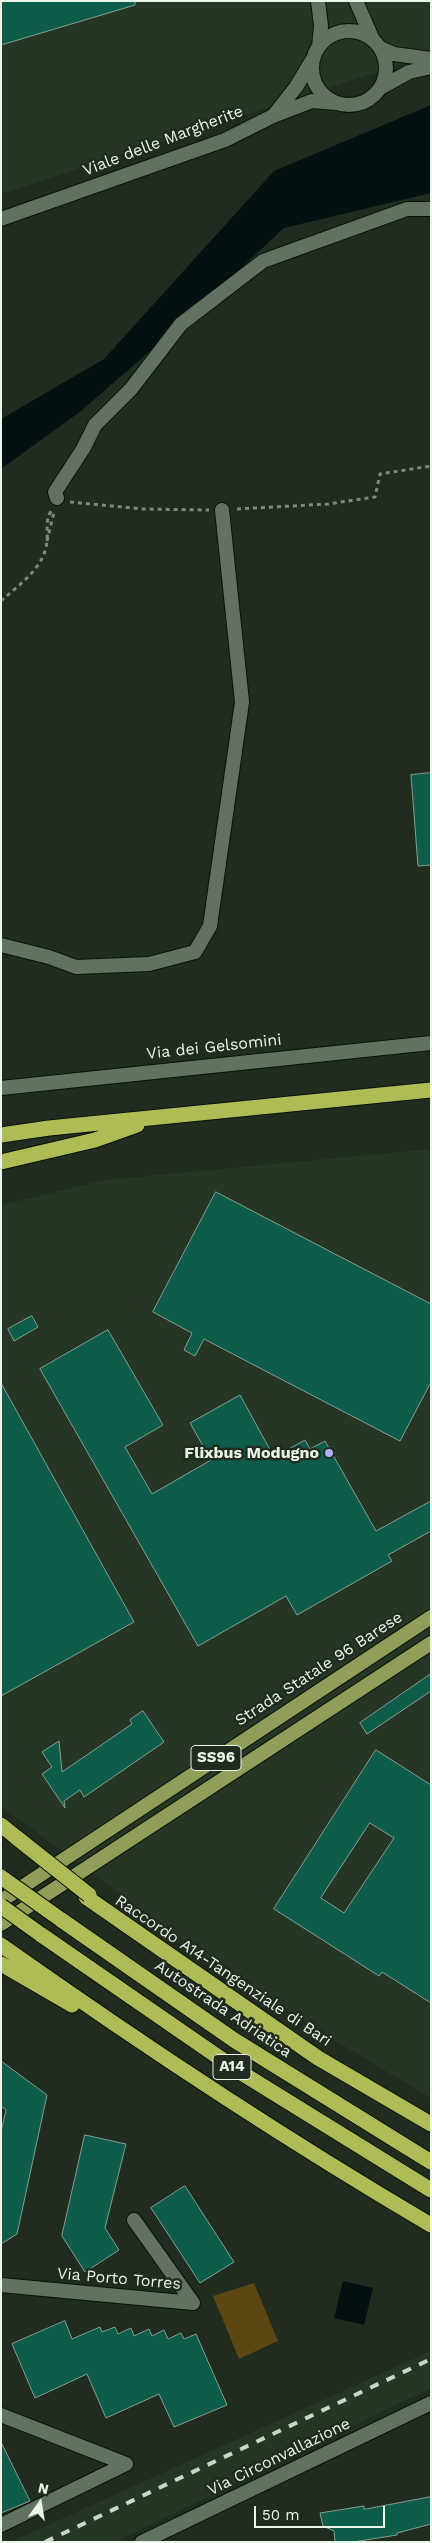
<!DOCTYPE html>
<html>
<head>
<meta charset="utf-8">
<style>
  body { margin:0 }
  #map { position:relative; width:432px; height:2543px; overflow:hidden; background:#1f2c1e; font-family:"Work Sans",sans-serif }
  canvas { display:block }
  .frame { position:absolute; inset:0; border:2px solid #ebf4ea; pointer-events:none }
  .north { position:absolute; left:15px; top:2478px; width:50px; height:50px; -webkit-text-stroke:4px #1f2c1e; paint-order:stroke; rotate:13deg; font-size:14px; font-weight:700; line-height:20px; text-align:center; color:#ebf4ea }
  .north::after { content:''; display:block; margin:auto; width:18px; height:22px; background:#ebf4ea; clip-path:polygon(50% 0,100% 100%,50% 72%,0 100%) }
  .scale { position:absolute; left:254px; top:2506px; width:131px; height:22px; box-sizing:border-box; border:2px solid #ebf4ea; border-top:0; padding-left:6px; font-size:15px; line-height:18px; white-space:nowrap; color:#ebf4ea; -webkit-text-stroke:4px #1f2c1e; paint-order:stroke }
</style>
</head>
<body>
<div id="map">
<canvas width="432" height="2543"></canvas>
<div class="frame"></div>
<div class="north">N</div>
<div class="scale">50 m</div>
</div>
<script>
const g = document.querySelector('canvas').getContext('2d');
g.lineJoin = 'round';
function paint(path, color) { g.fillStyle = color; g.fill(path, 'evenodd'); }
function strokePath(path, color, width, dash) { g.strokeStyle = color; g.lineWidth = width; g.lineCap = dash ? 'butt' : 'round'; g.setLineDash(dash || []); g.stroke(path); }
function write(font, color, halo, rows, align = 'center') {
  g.font = font + ' "Work Sans",sans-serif'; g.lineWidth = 5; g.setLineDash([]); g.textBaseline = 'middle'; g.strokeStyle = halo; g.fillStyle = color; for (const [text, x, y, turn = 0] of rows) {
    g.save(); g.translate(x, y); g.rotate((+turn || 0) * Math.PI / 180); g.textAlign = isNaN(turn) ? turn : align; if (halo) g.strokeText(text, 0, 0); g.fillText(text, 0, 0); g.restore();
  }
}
const built = new Path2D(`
  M1,1H431V55L1,194Z
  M431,1149V2098L256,1993L1,1806V1205L105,1180Z
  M431,2351V2388L115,2542H11Z`);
const green = new Path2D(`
  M254,2283L278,2341L239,2359L213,2296Z`);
const water = new Path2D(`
  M431,105V193L284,228L181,324L81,411L1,469V419L104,359L274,171Z
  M343,2281L373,2288L364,2325L334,2318Z`);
const building = new Path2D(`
  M1,1H135V5L1,45Z
  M431,773V865L418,866L411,775Z
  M216,1192L431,1304V1382L400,1441L204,1339L195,1356L184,1350L192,1333L153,1312Z
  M32,1316L38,1327L14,1341L8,1329Z
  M108,1330L163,1425L125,1447L152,1494L211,1460L190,1423L240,1395L274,1457L305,1440L310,1449L325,1441L376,1531L431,1501V1531L388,1555L392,1561L297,1615L286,1596L198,1646L40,1369Z
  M1,1383L134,1622L1,1696Z
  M431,1674V1691L367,1734L360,1723Z
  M143,1711L164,1742L84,1797L80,1790L64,1801L65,1808L42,1774L52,1767L42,1752L59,1741L62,1772L132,1724L130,1720Z
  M376,1750L431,1785V2003L382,1972L379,1976L274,1909ZM370,1823L394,1838L344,1913L321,1898Z
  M1,2061L47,2095L17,2234L1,2244V2132L6,2110L1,2106Z
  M85,2135L126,2144L105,2228L119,2250L85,2272L62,2236Z
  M185,2186L234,2262L200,2283L151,2208Z
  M65,2321L72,2339L100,2327L102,2332L115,2327L118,2334L131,2328L134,2336L149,2329L152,2336L164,2330L168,2339L181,2333L184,2339L196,2334L227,2405L174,2427L159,2394L106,2418L87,2374L35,2398L12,2344Z
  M1,2442L30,2501L1,2513Z
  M431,2497V2524L397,2533V2535L353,2542H335L334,2531L323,2526L320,2513L364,2506V2509Z`);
const path = new Path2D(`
  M70,502L143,509L209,510
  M237,509L328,504L375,497L380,474L431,466
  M47,541L54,512
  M1,601C20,584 45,567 47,541C48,529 45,522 51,511`);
const pedestrian = new Path2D(`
  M57,498L55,492L83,449L95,425L131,389L181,324L263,261L407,209H431
  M1,945L49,957L76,967L149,964L195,952L210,926L242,702L222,510`);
const minor = new Path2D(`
  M318,1L321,26L319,47
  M356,1L373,40
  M312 68a37 37 0 1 1 74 0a37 37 0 1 1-74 0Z
  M380,48L394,54L431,59
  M380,88L409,72L431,67
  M274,115L296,87L313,59
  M1,219L225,140L273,116L312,101L337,103
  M1,1088L431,1043
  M1,2285L193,2303L134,2220
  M1,2415L126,2464L1,2525`);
const tertiary = new Path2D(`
  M142,2542L431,2403`);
const primary = new Path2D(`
  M1,1901L431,1617
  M1,1924L431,1643`);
const motorway = new Path2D(`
  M1,1135L49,1128L431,1090
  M1,1162L95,1140L137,1125
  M1,1825L17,1838
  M86,1897L318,2058L431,2124
  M60,1919L234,2040L431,2162
  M40,1934L240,2072L431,2190
  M1,1945C141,2044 283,2138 431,2225
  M1,1964L72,2005`);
const rail = new Path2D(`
  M45,2542L431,2359`);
const motorwayBridge = new Path2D(`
  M17,1838L89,1895
  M1,1877L60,1919
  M1,1906L40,1934`);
const markers = [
  [329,1453,5,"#b0aefa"]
];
const shields = [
  [216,1758,50],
  [232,2067,38]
];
const shieldNames = [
  ["SS96",216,1758],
  ["A14",232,2067]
];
const streetNames = [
  ["Viale delle Margherite",163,141,-21],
  ["Via dei Gelsomini",214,1047,-6],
  ["Strada Statale 96 Barese",319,1669,-33],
  ["Raccordo A14-Tangenziale di Bari",223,1971,34],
  ["Autostrada Adriatica",223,2009,34],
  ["Via Porto Torres",119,2279,5],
  ["Via Circonvallazione",279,2457,-26]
];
const poiNames = [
  ["Flixbus Modugno",319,1453]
];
paint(built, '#253724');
paint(green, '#5c4712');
paint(water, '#041112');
paint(building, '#0d5d4a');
strokePath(building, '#859e95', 1);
strokePath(pedestrian, '#081408', 16);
strokePath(minor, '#081408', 16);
strokePath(tertiary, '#081408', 16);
strokePath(primary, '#081408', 16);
strokePath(motorway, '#081408', 17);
strokePath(path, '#7f8a7e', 3, [4, 4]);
strokePath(pedestrian, '#627261', 14);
strokePath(minor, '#627261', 14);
strokePath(tertiary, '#627261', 14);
strokePath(primary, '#909e5a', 14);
strokePath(motorway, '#afbb55', 15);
strokePath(rail, '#cad4c9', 4, [9, 9]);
strokePath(motorwayBridge, '#081408', 17, []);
strokePath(motorwayBridge, '#afbb55', 15);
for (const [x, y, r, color] of markers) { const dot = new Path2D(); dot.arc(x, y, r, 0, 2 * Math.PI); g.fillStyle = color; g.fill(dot); strokePath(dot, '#1f2c1e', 2); }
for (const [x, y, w] of shields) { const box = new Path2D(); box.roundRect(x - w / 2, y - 12.5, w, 25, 4); g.fillStyle = '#1f2c1e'; g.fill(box); strokePath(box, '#ebf4ea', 1); }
write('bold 15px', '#ebf4ea', null, shieldNames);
write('16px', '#ebf4ea', '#1f2c1e', streetNames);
write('bold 16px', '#ebf4ea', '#1f2c1e', poiNames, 'right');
</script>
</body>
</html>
